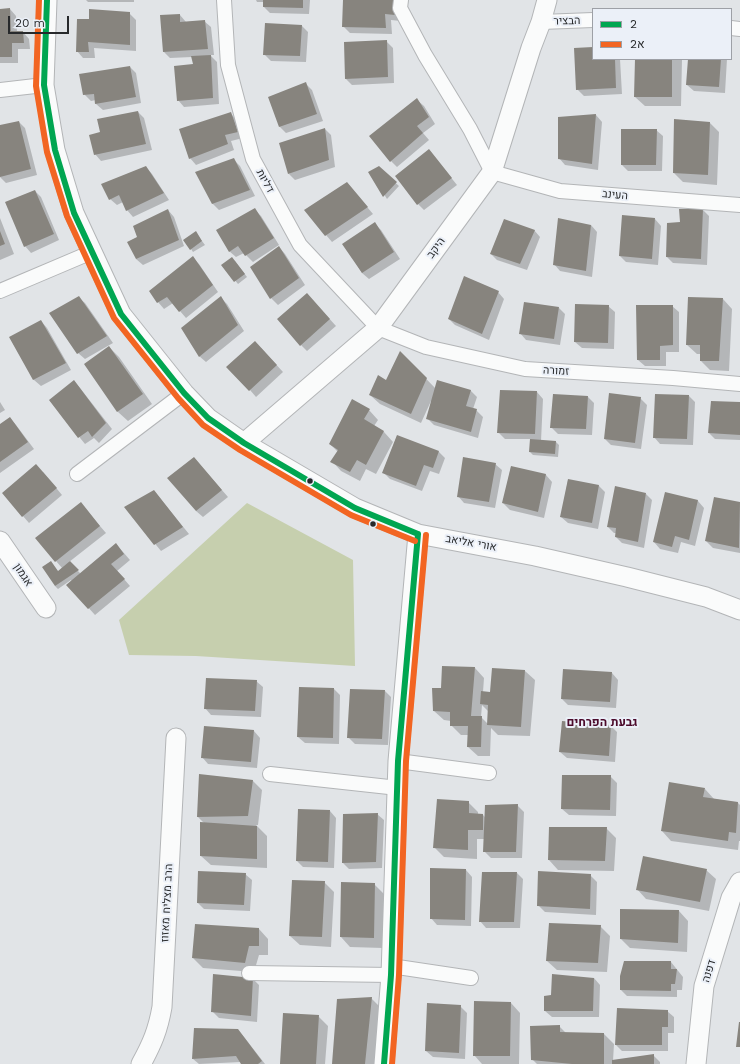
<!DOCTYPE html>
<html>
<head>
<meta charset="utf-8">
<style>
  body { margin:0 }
  #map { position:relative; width:740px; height:1064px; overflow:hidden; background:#e1e4e7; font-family:"Work Sans",Heebo,sans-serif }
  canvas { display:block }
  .legend { position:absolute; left:592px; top:8px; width:140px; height:52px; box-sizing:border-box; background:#ebf0f8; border:1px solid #9da0a6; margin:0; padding:5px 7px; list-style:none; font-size:12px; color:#27292b }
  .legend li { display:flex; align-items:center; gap:8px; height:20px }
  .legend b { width:20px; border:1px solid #9da0a6 }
  .scale { position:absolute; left:8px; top:16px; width:61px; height:18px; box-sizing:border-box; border:2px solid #27292b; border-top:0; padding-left:5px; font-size:12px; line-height:14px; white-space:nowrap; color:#27292b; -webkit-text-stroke:3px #ebf0f8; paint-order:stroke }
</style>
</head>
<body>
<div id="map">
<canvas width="740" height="1064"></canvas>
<ul class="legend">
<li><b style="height:5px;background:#00a651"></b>2</li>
<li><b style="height:5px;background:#f26522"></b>2א</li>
</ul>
<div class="scale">20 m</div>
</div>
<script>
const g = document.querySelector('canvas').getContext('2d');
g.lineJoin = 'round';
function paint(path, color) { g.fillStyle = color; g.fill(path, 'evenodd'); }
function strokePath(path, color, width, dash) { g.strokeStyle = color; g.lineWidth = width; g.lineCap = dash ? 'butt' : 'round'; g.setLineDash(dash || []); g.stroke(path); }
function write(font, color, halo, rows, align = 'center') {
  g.font = font + ' "Work Sans",Heebo,sans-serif'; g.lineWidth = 4; g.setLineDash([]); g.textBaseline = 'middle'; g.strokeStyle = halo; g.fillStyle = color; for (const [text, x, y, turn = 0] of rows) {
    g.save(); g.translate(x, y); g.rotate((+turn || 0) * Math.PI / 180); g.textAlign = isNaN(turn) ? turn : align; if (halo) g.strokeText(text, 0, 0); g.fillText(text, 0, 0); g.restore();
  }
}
const green = new Path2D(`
  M247,503L353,560L355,666L196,656L129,655L119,620Z`);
const shadow = new Path2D(`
  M86,0H134V2H88Z
  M256,0H310L309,14L270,13L264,7V2H257Z
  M344,0H400L401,21L391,20L392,34L350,33L343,26Z
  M10,9L16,16L17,32H23L29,39L30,49H18V63H0V10Z
  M129,13L136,20V51L94,48L95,58H83L77,51L90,20Z
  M180,15L186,22L204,21L211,27L214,55H210L217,62L219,104L184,107L178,100L194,65L192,57L170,58L164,52Z
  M302,26L308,32L306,62L271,61L264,54Z
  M386,41L393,48L394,83L352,85L346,79L345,43Z
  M593,48V59H620L622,94L584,96L577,89Z
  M636,59H682L681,106H645L635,97Z
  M689,59H727L725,93L694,91L687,85Z
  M130,67L136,73L141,103L103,110L96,104V100L91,101L84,94Z
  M306,84L312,90L323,121L286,133L280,127L269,98Z
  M417,100L424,106L435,124L423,133L429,140L397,167L391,161Z
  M138,112L144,118L152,150L101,161L95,154Z
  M230,113L237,120L243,138L231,141L234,150L196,165L190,158Z
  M596,115L602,122L598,170L565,165L559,158V118Z
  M19,122L25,128L37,175L6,183L0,177V126Z
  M709,122L719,132L717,185L683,182L674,173Z
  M325,129L331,135L335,167L295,180L289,174Z
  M656,130L663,136L662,171H628L622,165Z
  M429,150L457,185L424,210L418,204Z
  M233,159L240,166L255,196L219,210L212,203Z
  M146,167L152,174L169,200L133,217L127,210L123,202L117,205L110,199Z
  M379,168L399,186L387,199L370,172Z
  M347,183L373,214L332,242L326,235Z
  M35,191L41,197L59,240L31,253L25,246Z
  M254,209L261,216L279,245L253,262L244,253L236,257L229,251Z
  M168,210L174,217L184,246L143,265L136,259L138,237Z
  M703,210L709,216L707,265L673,263L667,257L681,223Z
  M0,218L14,254L0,260Z
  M655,219L661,226L658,265L626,262L620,256Z
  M375,224L381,230L400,259L369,279L362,273L344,244Z
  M591,225L597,232L592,277L560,271L554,264Z
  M534,230L540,237L527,270L497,260L491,254Z
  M196,233L205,245L193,252L191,249Z
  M279,247L285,254L305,285L278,305L271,298L252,267Z
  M193,258L199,264L218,292L186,318L173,303L164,309L158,302Z
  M235,261L247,277L238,284L222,265Z
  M498,292L504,299L489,340L455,325L449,319Z
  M307,294L336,326L307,351L301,345Z
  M78,297L85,303L113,343L85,359L78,353Z
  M221,298L227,304L244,331L206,362L199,356Z
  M723,299L732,309L729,371L710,370L701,361V354H697L687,345Z
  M608,306L615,312L614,349L582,348L575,342Z
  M672,306L679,312V352H666V366H645L638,360Z
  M559,308L565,314L560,345L526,340L520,333Z
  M41,321L47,328L71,370L41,386L34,380L10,338Z
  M109,347L119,357L152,404L128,421L118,412L85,365Z
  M261,348L283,372L256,397L250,390Z
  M401,353L436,389L470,390L477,397L473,409L476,410L483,417L478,438L434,425L427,418L432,401H431L421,423L380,404L370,395L386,382Z
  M74,381L80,388L112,429L99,443L94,438L85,444L50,401Z
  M501,391L537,392L543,399L541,441L556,442L559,445L558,457L533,455L530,452L531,439H505L498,432Z
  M689,396L695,402L693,445L660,444L654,437Z
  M588,397L594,403L592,435L558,434L551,427Z
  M640,398L647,405L641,449L611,445L605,439Z
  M0,402L5,410L0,413Z
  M740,403V440L715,439L709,433Z
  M369,410L378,420L374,426L384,432L393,442L376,474L366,469L360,481L341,471L332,461L338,452L330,444Z
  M10,418L16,425L34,449L0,473V425Z
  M397,436L439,452L445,458L439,474L430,471L422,491L390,479L383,472Z
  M194,458L228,497L203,517L196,511Z
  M495,464L502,470L495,508L464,503L458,496Z
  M511,467L546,475L552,482L544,518L510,510L503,503Z
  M43,472L62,495L29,523L3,493Z
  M568,480L599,486L605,492L598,529L568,523L561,517Z
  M154,491L189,534L161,551L126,508Z
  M666,493L698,501L704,508L695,546L681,542L678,553L660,549L654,542Z
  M646,494L652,500L644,548L622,543L616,537V533H614L608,527Z
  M715,498L740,503V553L713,548L706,541Z
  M81,504L106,533L69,562L81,574L116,544L130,560L117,571L130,586L95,615L68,585L72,581L71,580L58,589L55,586L58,572L62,568L56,561Z
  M475,668L484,678L483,692L491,693L525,671L535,680L530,736L498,735L491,728L490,756H478L468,747L469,735H461L451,725V721L444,720L434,711ZM482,705L489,712L488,724L481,717Z
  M612,673L618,680L616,708L568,705L562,699Z
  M256,681L263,687L261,717L211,715L205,708Z
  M334,689L340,695L339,744L305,743L298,737Z
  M385,691L391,697L388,745L355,744L348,737Z
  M611,726L617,732L615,762L567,758L560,752Z
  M254,731L260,738L257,768L208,764L202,757Z
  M610,776L617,783L616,816L569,815L562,809Z
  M252,780L262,790L258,825H256L267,836V868L211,865L201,856L205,824L198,817Z
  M705,789L714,799L738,803L740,805V841H739L738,850L671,841L662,831Z
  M468,802L478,812V815H483L486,818L517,805L524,812L522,858H491L484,851L485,839H477V859L444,857L434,847Z
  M330,811L336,818L334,868L303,867L297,861Z
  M377,814L384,820L382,868L349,869L343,863Z
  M606,828L616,838L614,871L558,870L549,860Z
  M466,870L472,877L471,926L437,925L431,918Z
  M706,870L716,879L709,911L646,899L637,889Z
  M517,873L523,879L520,928H486L480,921Z
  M245,874L252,880L250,911L204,909L198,903Z
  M590,875L597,882L596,915L545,912L538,905Z
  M324,882L334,892L331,947L300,945L290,936Z
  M342,883L374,884L384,894L383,948L350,947L341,937Z
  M679,911L688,921L687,952L630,948L621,939Z
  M600,926L610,936L607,972L557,970L547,961Z
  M259,929L268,939V955H259L254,972L203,968L193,958Z
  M671,962L683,977L682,990H677V997L627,996L621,990Z
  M594,978L600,985L599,1017H552L545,1011L552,996Z
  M253,979L259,985L257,1022L219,1018L212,1011Z
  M371,998L381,1008L375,1064H333Z
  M511,1003L520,1013L519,1064H482L474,1055Z
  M460,1006L467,1013L465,1059L433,1057L426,1051Z
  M667,1011L674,1017V1033H668V1051H622L616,1045Z
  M318,1016L328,1026L325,1064H281Z
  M559,1026L566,1033L604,1034L614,1044L613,1061L653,1055L660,1062V1064H537L532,1059Z
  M238,1030L244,1037L265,1064H242L241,1062L199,1064L193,1059Z`);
const building = new Path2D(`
  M263,0H303V8L263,7Z
  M343,0H395V15L385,14L386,28L342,27Z
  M10,8L11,31H23L24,43H12V57H0V9Z
  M89,9L130,12V45L88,42L89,52H76L77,19H89Z
  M180,14V22L205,20L208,49L163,52L160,15Z
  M265,23L302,25L300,56L263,55Z
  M387,40L388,77L345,79L344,42Z
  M593,47V59H615L616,88L576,90L574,48Z
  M211,55L213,98L177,101L174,66L193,64L191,56Z
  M635,59H672V97H634Z
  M688,59H721L719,87L686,85Z
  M130,66L136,97L95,104L94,94L83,95L79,74Z
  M306,82L317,114L279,127L268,97Z
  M417,98L429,117L417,126L423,133L390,162L369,136Z
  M138,111L146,144L94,155L89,135L100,132L97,119Z
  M231,112L238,132L225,135L228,144L189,159L179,129Z
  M596,114L592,164L558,159V117Z
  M674,119L710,122L708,175L673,173Z
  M19,121L31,169L0,177V125Z
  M325,128L329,160L288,174L279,143Z
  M621,129H657L656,165H621Z
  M429,149L452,178L417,205L395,176Z
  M234,158L250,190L212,204L195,172Z
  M146,166L164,193L126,211L119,195L109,200L101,184Z
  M379,166L397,182L383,197L368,172Z
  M347,182L368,207L325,236L304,210Z
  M35,190L54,234L24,247L5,202Z
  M255,208L274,238L245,256L238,246L229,252L216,230Z
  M168,209L179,240L136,259L127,242L137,237L133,226Z
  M679,209H703L701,259L666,257L667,223L680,222Z
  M622,215L655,218L652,259L619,256Z
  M558,218L591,225L586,271L553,265Z
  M504,219L535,230L520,264L490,254Z
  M375,222L394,252L362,273L342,244Z
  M0,231L5,244L0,246Z
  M196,231L202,241L190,250L183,240Z
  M279,246L299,278L270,299L250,267Z
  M193,256L213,285L179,312L167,297L157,303L149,291Z
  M232,257L245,274L234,282L221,265Z
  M464,276L499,291L482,334L448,319Z
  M307,293L330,319L300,346L277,319Z
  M79,296L107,336L77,354L49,313Z
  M221,296L238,325L199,357L181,328Z
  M688,297L723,298L719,361H700V345H686Z
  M524,302L559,307L554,339L519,334Z
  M575,304L609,305L608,343L574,342Z
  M636,305H673V345L660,346V360H637Z
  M41,320L66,363L33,380L9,337Z
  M255,341L277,365L249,391L226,367Z
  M109,346L143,394L117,412L84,364Z
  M400,351L427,378L411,414L369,395L378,375L386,380Z
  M74,380L106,423L92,437L88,431L78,438L49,400Z
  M437,380L471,390L466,406L477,409L471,432L426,419Z
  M500,390L537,391L535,434L497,433Z
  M609,393L641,397L635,443L604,439Z
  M553,394L588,396L586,429L550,428Z
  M655,394L689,395L687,439L653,438Z
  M352,399L370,409L364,419L384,431L366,465L357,460L350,472L330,462L338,450L329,444Z
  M711,401L740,402V435L708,433Z
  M10,417L28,442L0,462V424Z
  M397,435L439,451L433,468L424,465L416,486L382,473Z
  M530,439L556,441L555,454L529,452Z
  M194,457L222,490L196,511L167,478Z
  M463,457L496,463L489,502L457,497Z
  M36,464L57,488L22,517L2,493Z
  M511,466L546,474L538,512L502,503Z
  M568,479L599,485L592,523L560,517Z
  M615,486L646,493L638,542L615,537L616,528L607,527Z
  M154,490L183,527L154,545L124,507Z
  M665,492L698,500L689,540L675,536L672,547L653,542Z
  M714,497L740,502L739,548L705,541Z
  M81,502L100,526L55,562L35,538Z
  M116,543L124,554L111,564L125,579L88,609L66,585Z
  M51,561L58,571L70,561L79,570L55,586L42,567Z
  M442,666L475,667L471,716H482L481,747H467L468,726H450V712L433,711L432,688H441Z
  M492,668L525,670L521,727L487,725L488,705L480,704L481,691L490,692Z
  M563,669L612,672L610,702L561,699Z
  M206,678L257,680L255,711L204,709Z
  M299,687L334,688L333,738L297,737Z
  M350,689L385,690L382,739L347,738Z
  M562,721L611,725L609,756L559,752Z
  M204,726L254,730L251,762L201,758Z
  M199,774L253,780L248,816L197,817Z
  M562,775H611L610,810L561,809Z
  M669,782L705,788L703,797L738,802L736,833L729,832L728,841L661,831Z
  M437,799L469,801V813L483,814V830H468V850L433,848Z
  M518,804L516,852H483L485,805Z
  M298,809L330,810L328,862L296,861Z
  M378,813L376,862L342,863L343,814Z
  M200,822L257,826V859L200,856Z
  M549,827H607L605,861L548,860Z
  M643,856L707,869L700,902L636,890Z
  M430,868L466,869L465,920L430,919Z
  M198,871L246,873L244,905L197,903Z
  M538,871L591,874L590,909L537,906Z
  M482,872H517L514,922H479Z
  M292,880L325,881L322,937L289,936Z
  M341,882L375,883L374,938L340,937Z
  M620,909L679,910L678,943L620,939Z
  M549,923L601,925L598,963L546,961Z
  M195,924L259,928V946H249L245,963L192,958Z
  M624,961H671V969H677L675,984H671V991L620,990V976Z
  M213,974L253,978L251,1016L211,1012Z
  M552,974L594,978L593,1011H544V996L551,995Z
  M372,997L365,1064H332L337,999Z
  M474,1001L511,1002L510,1056H473Z
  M427,1003L461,1005L459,1053L425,1051Z
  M617,1008L668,1010V1027H662V1045H615Z
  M283,1013L319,1015L316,1064H280Z
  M739,1022H740V1047H736Z
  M560,1025V1032L604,1033V1064H572L531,1060L530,1026Z
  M194,1028L238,1029L262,1061L258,1064H241L236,1056L192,1059Z
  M654,1054V1064H612V1060Z`);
const pedestrian = new Path2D(`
  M224,0L228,65L253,159L300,245L378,328L426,347L525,369L673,378L740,384
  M401,0L400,8L425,55L470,129L492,172L560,191L740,205
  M541,22L593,20
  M731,28L740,29
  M0,90L44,85
  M0,291L92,252
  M77,474L184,393
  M398,761L489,773
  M270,774L398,788
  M391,966L471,978
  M249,973L391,975`);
const minor = new Path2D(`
  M47,0L44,85L55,150L74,213L121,314L184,393L208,418L244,443L355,508L418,534L535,556L627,577L706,597L740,610
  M244,443L378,328L492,172L531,48L541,22L547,0
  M0,541L46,608
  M141,1064C152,1044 158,1030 162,1007L176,738
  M384,1064L391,975L398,761L418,534
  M696,1064L704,986L731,898L740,882`);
const bus1 = new Path2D(`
  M47,0L44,85L55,150L74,213L121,314L184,393L208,418L244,443L355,508L418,534
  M384,1064L391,975L398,761L418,534`);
const bus2 = new Path2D(`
  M39,0L36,86L47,152L67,216L114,318L178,398L203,425L240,450L351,515L415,541
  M392,1064L399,975L406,761L426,535`);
const markers = [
  [310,481,3.5,"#27292b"],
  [373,524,3.5,"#27292b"]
];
const streetNames = [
  ["הבציר",567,21,-1],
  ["דליות",265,181,61],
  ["העינב",615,195,5],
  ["היקב",436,248,-54],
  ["זמורה",556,371,3],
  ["אורי אליאב",471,543,10],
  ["אגמון",23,575,56],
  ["הרב מצליח מאזוז",167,903,-87],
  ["דפנה",709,971,-73]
];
const neighbourhoodNames = [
  ["גבעת הפרחים",602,722]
];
paint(green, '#c6cfae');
paint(shadow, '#0003');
paint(building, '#87847e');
strokePath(pedestrian, '#b3b5b7', 16);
strokePath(minor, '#b3b5b7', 21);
strokePath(pedestrian, '#fafbfb', 14);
strokePath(minor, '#fafbfb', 19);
strokePath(bus1, '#00a651', 6);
strokePath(bus2, '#f26522', 6);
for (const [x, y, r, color] of markers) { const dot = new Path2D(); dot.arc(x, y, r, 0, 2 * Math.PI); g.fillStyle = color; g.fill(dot); strokePath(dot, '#ebf0f8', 1.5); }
write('11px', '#27292b', '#ebf0f8', streetNames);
write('bold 12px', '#4c0b2b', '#ebf0f8', neighbourhoodNames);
</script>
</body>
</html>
